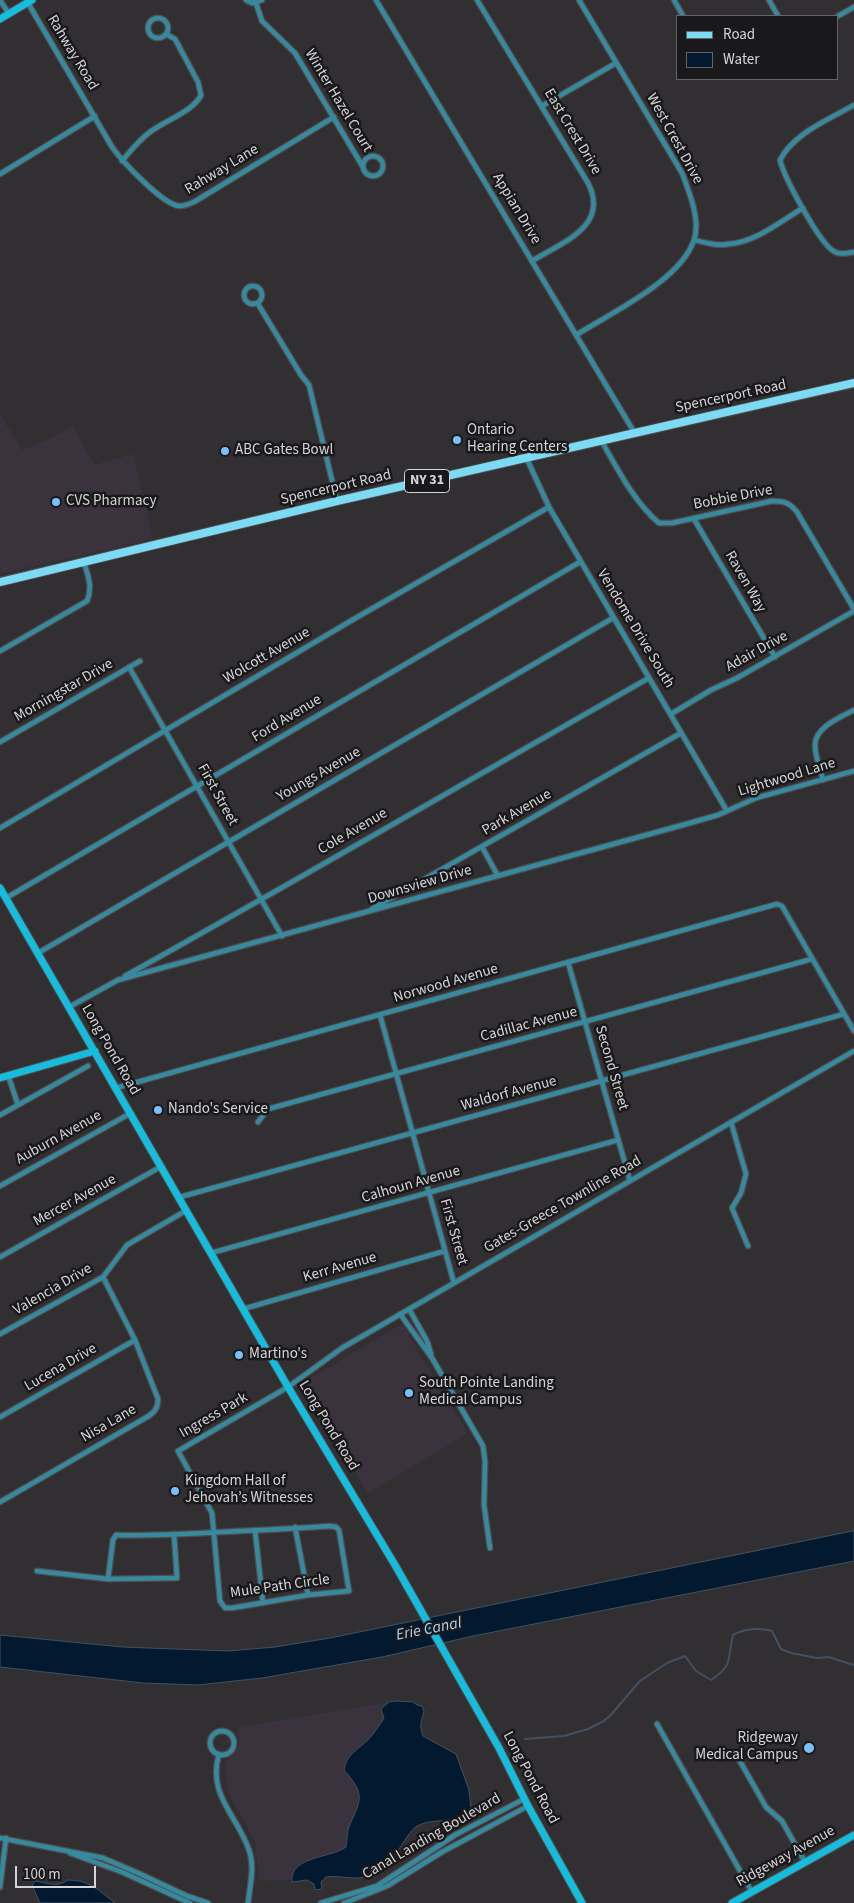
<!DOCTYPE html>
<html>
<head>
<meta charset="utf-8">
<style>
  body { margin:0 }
  #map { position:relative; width:854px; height:1903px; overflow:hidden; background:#322f33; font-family:"Source Sans 3",sans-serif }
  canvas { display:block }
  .legend { position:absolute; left:676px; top:15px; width:162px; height:65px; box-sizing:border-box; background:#19181a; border:1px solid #656366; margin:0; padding:6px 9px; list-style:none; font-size:15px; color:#d6d4d7 }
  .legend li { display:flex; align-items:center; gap:10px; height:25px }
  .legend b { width:25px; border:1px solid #656366 }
  .scale { position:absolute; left:15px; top:1866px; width:81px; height:22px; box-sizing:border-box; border:2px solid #d6d4d7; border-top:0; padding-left:6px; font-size:15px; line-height:18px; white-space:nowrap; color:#d6d4d7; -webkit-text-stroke:4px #19181a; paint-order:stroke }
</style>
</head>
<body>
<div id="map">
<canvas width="854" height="1903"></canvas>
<ul class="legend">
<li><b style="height:6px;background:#7cdaf2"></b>Road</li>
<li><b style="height:14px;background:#03192f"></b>Water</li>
</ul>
<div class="scale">100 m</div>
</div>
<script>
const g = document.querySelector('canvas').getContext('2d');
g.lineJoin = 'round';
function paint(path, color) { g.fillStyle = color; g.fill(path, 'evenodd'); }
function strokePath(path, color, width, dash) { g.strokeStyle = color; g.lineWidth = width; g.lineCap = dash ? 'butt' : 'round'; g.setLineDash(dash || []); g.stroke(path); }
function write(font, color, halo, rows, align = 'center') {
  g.font = font + ' "Source Sans 3",sans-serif'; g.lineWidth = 5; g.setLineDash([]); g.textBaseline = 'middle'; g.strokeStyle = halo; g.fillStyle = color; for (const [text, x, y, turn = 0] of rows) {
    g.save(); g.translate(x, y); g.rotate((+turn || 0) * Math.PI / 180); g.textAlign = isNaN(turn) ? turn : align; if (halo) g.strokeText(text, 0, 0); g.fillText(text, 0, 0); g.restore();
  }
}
const built = new Path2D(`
  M0,415L22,450L43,442L73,426L94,465L133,454L153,539L0,574Z
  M402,1324L468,1433L368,1493L302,1383Z
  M389,1702L381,1709L385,1718L373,1735L361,1746L353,1751L344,1770L357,1788L360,1804L348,1829L346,1847L334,1853L319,1856L297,1867L293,1872L291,1880L260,1881L255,1842L229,1794L225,1765L227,1761L239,1745V1727Z`);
const water = new Path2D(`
  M854,1531V1561L473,1636L382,1657L262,1678L198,1685L143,1683L0,1667V1635L122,1647L228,1651L275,1647L330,1638Z
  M397,1701L413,1702L417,1705L422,1706L424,1711C421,1723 419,1724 423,1736L456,1754L469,1790L471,1808C452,1827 437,1816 417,1826C409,1831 404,1843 398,1850C391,1859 380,1873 369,1876C355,1881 341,1875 326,1877L321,1882L322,1889L315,1890L314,1884L307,1880L292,1882C289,1856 332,1858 346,1847C347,1841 347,1832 349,1827C360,1800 367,1796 344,1770C346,1752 364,1747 373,1734C377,1729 381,1723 384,1718L381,1709L389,1702Z
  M68,1880C90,1880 98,1890 115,1903H40L32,1885L36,1881C47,1883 58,1888 68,1880Z`);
const stream = new Path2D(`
  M525,1739L564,1736L588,1729L602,1722L609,1717L640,1681L667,1663L685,1656L696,1671L711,1680C734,1665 727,1659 733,1635C744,1629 759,1627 772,1631L781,1649L791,1653L817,1658L828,1657L854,1665`);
const street = new Path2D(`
  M0,0L9,14
  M246,0L252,3L262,0
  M376,0L634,432
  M477,0L588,183C610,226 563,242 532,261
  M674,0L683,16
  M769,0L778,16
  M28,3L112,147C122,161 162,204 179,206C185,206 189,204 194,202L334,117
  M256,3L262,21L295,53L363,167
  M838,16L854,7
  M148 28a10 10 0 1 1 20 0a10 10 0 1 1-20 0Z
  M854,105C828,120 794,133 780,160C784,177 820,245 835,252C841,255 848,253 854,252
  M542,106L616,63
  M363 166a10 10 0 1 1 20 0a10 10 0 1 1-20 0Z
  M122,161C131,150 139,140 150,132C164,121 194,111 201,95L198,82L175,39L166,34
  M0,174L95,116
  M694,240C706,243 717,246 729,244C756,242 781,221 803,208
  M244 295a9 9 0 1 1 18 0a9 9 0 1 1-18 0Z
  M258,304L301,375L309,385L337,501
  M576,335C611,313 681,280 694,240C701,221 689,191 682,173L579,0
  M601,440C617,468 634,502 659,523H672L772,501C784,501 790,503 797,512L854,609
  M526,457L549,507L727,811
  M694,519L775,657
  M0,651L87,601C93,587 88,576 84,562
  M129,667L282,936
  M671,714L711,690L737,678L854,611
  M0,742L140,661
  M823,780C820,769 815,756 815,745C815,727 841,717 854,710
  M0,828L354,619L549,507
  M482,847L498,876
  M6,898L580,562
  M372,909L681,733
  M38,953L613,618
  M568,962L630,1181
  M125,976C301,878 474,777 649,678
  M118,980L690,823L718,815L756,798L854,771
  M69,1007L118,980
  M380,1015L454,1283
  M8,1075L18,1105
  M116,1088L777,904L782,906L854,1031
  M0,1115L88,1066
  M258,1122L268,1109L812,959
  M731,1122L746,1174L741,1193L732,1208L748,1246
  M0,1186L131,1113
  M180,1197L844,1014
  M211,1253L618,1140
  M0,1257L162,1166
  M243,1309L445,1251
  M409,1309L427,1341L431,1354
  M400,1314L432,1358L483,1446L485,1461L484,1505L490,1548
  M0,1334L103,1277L127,1245L187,1210
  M0,1417L135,1340
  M0,1502L147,1417C155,1412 158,1408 158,1399L135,1340L103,1277
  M295,1527L308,1595
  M255,1530L263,1603
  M174,1534L177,1578L108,1579L113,1540L116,1535C151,1536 186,1534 221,1532C257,1530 293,1529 329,1526L336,1527L339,1530L349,1591L308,1595L232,1608H225L220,1601L212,1513L178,1451L288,1387L342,1348L854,1051
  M37,1571L108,1579
  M657,1724L752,1892
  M210 1743a12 12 0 1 1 24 0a12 12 0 1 1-24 0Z
  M219,1754C207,1795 237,1815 249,1850C255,1867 250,1885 248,1903
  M737,1756L766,1807L782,1821L805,1862
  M0,1838L103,1858L138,1873L187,1896L208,1903
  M70,1853L122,1872L190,1903
  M0,1887L6,1838
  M321,1903L377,1886L455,1835L524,1799
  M344,1903L387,1886L442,1852L528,1806`);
const secondary = new Path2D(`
  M0,19L32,0
  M0,888L288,1387L395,1565L499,1748L528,1806L582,1903
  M0,1078L95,1051
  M732,1903L854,1835`);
const primary = new Path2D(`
  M0,582L337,501L854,383`);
const markers = [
  [457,440,5,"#7abff8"],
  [225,451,5,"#7abff8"],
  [56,502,5,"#7abff8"],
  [158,1110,5,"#7abff8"],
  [239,1355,5,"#7abff8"],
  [409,1393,5,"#7abff8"],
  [175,1491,5,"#7abff8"],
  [809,1748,6,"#7abff8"]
];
const shields = [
  [427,481,45]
];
const shieldNames = [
  ["NY 31",427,481]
];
const streetNames = [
  ["Rahway Road",72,53,59],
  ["Winter Hazel Court",338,101,59],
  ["East Crest Drive",572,132,59],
  ["West Crest Drive",674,139,61],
  ["Rahway Lane",222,170,-31],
  ["Appian Drive",516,209,59],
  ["Spencerport Road",731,397,-12],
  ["Spencerport Road",336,488,-13],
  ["Bobbie Drive",733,498,-11],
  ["Raven Way",745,582,60],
  ["Vendome Drive South",635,629,59],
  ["Adair Drive",757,652,-29],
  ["Wolcott Avenue",267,656,-30],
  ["Morningstar Drive",64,691,-30],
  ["Ford Avenue",287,719,-31],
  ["Youngs Avenue",319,775,-30],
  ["Lightwood Lane",787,778,-17],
  ["First Street",217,795,61],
  ["Park Avenue",517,813,-30],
  ["Cole Avenue",353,832,-30],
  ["Downsview Drive",420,885,-16],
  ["Norwood Avenue",446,984,-16],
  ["Cadillac Avenue",529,1025,-15],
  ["Long Pond Road",110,1050,60],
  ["Second Street",611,1068,74],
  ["Waldorf Avenue",509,1094,-15],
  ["Auburn Avenue",59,1138,-29],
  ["Calhoun Avenue",411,1185,-16],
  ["Mercer Avenue",75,1201,-29],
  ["Gates-Greece Townline Road",563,1205,-30],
  ["First Street",453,1232,74],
  ["Kerr Avenue",340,1268,-16],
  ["Valencia Drive",53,1290,-30],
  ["Lucena Drive",61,1368,-30],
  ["Ingress Park",214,1416,-30],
  ["Nisa Lane",109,1424,-30],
  ["Long Pond Road",328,1426,59],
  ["Mule Path Circle",280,1587,-8],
  ["Long Pond Road",530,1778,62],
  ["Canal Landing Boulevard",432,1837,-30],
  ["Ridgeway Avenue",786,1857,-29]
];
const poiNames = [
  ["Ontario",467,431],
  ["Hearing Centers",467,448],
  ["ABC Gates Bowl",235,451],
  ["CVS Pharmacy",66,502],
  ["Nando's Service",168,1110],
  ["Martino's",249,1355],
  ["South Pointe Landing",419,1384],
  ["Medical Campus",419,1401],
  ["Kingdom Hall of",185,1482],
  ["Jehovah’s Witnesses",185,1499],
  ["Ridgeway",798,1739,"right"],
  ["Medical Campus",798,1756,"right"]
];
const waterNames = [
  ["Erie Canal",429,1630,-11]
];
paint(built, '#3a333d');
paint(water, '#03192f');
strokePath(water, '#425161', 1);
strokePath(stream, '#425161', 2);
strokePath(street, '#504d51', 7);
strokePath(secondary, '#504d51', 9);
strokePath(primary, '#504d51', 10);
strokePath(street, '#378a9e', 4.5);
strokePath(secondary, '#16bcdc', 7);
strokePath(primary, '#7cdaf2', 8);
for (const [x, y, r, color] of markers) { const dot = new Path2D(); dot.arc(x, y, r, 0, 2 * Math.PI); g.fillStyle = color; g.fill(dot); strokePath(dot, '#19181a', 2); }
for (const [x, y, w] of shields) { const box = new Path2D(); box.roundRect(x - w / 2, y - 11.5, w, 23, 4); g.fillStyle = '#19181a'; g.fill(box); strokePath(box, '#d6d4d7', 1); }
write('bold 14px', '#d6d4d7', null, shieldNames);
write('15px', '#d6d4d7', '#19181a', streetNames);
write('15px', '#d6d4d7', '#19181a', poiNames, 'left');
write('italic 16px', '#afd2f7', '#19181a', waterNames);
</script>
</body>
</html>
